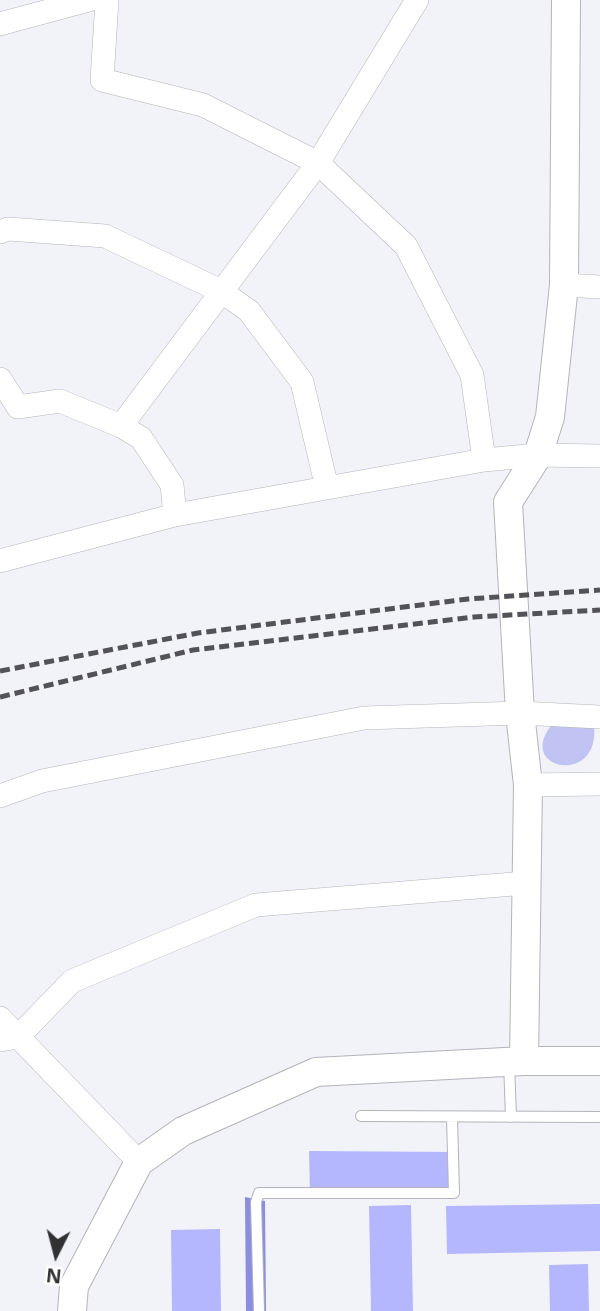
<!DOCTYPE html>
<html>
<head>
<meta charset="utf-8">
<style>
  body { margin:0 }
  #map { position:relative; width:600px; height:1311px; overflow:hidden; background:#f2f3f9; font-family:"Open Sans",sans-serif }
  canvas { display:block }
  .north { position:absolute; left:21px; top:1220px; width:70px; height:70px; -webkit-text-stroke:5px #fff; paint-order:stroke; rotate:186deg; font-size:19px; font-weight:700; line-height:28px; text-align:center; color:#323235 }
  .north::after { content:''; display:block; margin:auto; width:24px; height:32px; background:#323235; clip-path:polygon(50% 0,100% 100%,50% 72%,0 100%) }
</style>
</head>
<body>
<div id="map">
<canvas width="600" height="1311"></canvas>
<div class="north">N</div>
</div>
<script>
const g = document.querySelector('canvas').getContext('2d');
g.lineJoin = 'round';
function paint(path, color) { g.fillStyle = color; g.fill(path, 'evenodd'); }
function strokePath(path, color, width, dash) { g.strokeStyle = color; g.lineWidth = width; g.lineCap = dash ? 'butt' : 'round'; g.setLineDash(dash || []); g.stroke(path); }
const green = new Path2D(`
  M556,720L594,727C600,788 509,769 556,720Z`);
const water = new Path2D(`
  M245,1197L265,1201L266,1311H246Z`);
const building = new Path2D(`
  M309,1151L454,1152L451,1192L310,1193Z
  M600,1204V1251L447,1254L446,1206Z
  M411,1205L413,1311H371L369,1206Z
  M220,1229L221,1311H172L171,1230Z
  M588,1264L589,1311H550L549,1265Z`);
const service = new Path2D(`
  M509,1062L511,1117
  M361,1116L600,1117
  M259,1311L256,1202L259,1193H454L452,1117`);
const minor = new Path2D(`
  M107,0L102,80L203,105L318,163L406,246L472,375L484,460
  M0,24L89,0
  M0,232L8,229L105,236L221,291L249,311L302,382L327,488
  M564,285L600,287
  M0,379L18,407L60,401L121,426L141,438L172,485L175,515
  M121,426L318,163L417,0
  M0,561L175,515L484,460L538,455L600,456
  M528,785L600,784
  M0,796L42,781L364,718L520,713L600,717
  M0,1018L139,1162
  M0,1040L18,1037L72,981L256,905L526,883`);
const tertiary = new Path2D(`
  M524,1061L528,785L520,713L508,502L538,455L550,417L564,285L566,0
  M72,1311L74,1286L139,1162L183,1131L316,1072L524,1061H600`);
const rail = new Path2D(`
  M0,671L198,633L468,599L600,590
  M0,697L193,650L474,617L600,610`);
paint(green, '#c1c4f2');
paint(water, '#8b8de0');
paint(building, '#b4b7fd');
strokePath(service, '#b3b4ba', 12);
strokePath(minor, '#b3b4ba', 24);
strokePath(tertiary, '#b3b4ba', 30);
strokePath(service, '#fff', 10);
strokePath(minor, '#fff', 23);
strokePath(tertiary, '#fff', 28);
strokePath(rail, '#535357', 5, [10, 5]);
</script>
</body>
</html>
